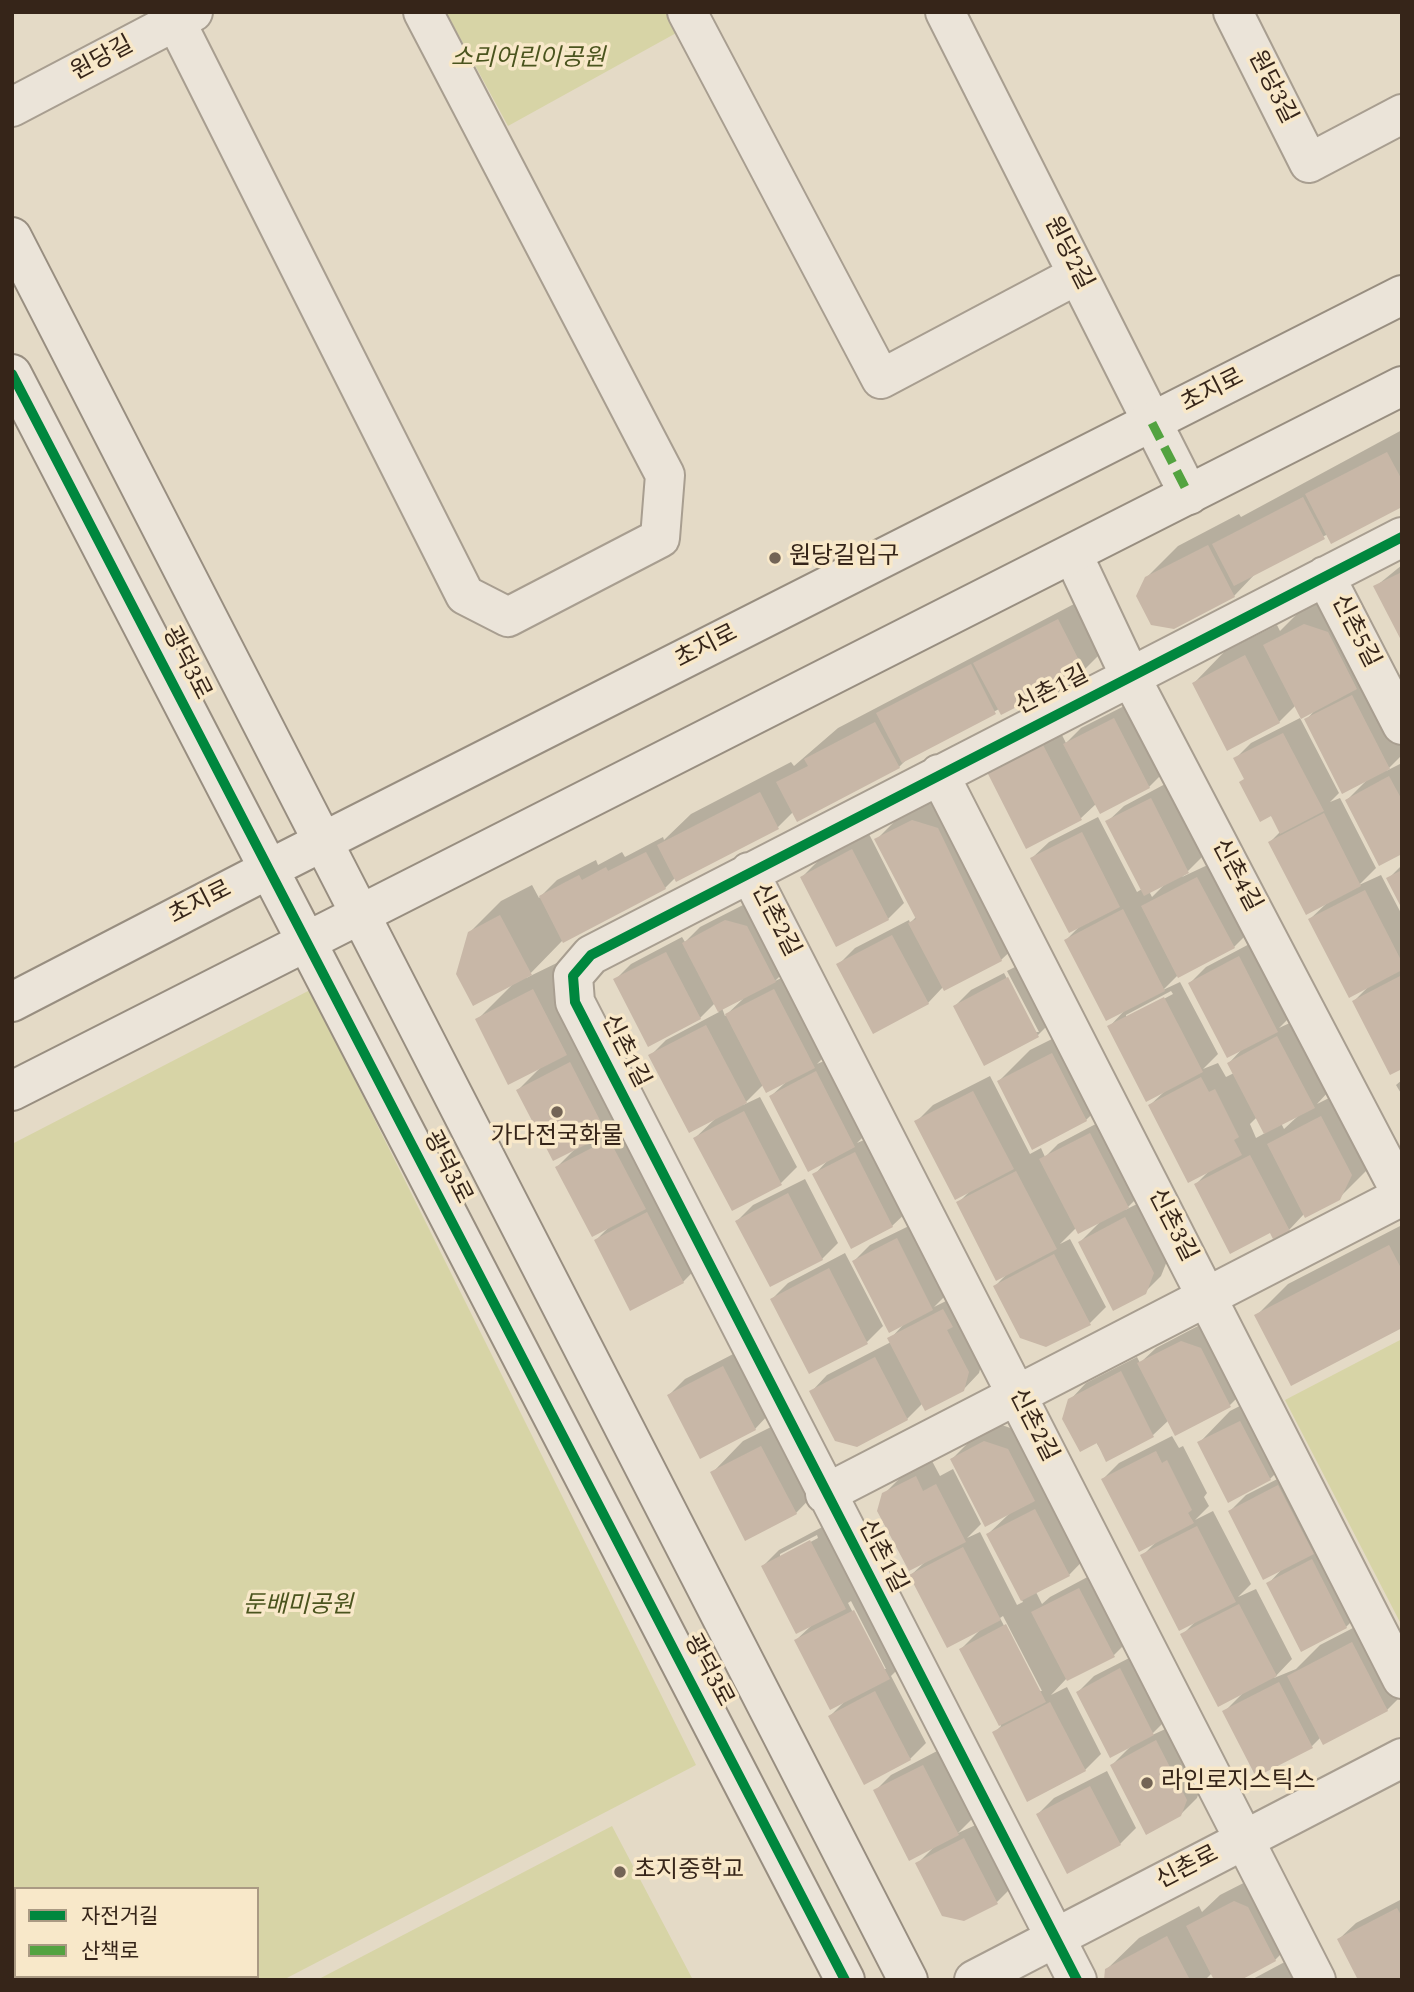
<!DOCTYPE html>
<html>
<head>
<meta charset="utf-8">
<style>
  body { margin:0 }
  #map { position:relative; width:1414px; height:1992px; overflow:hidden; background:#e4dac6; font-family:Spectral,"Noto Sans KR",serif }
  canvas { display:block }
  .frame { position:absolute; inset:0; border:14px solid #362519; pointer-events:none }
  .legend { position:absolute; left:14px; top:1887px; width:245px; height:91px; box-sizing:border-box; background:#f8e8c9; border:2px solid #aa9a83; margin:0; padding:9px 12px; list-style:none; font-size:21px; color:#362519 }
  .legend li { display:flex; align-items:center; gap:14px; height:35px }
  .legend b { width:35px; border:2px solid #aa9a83 }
</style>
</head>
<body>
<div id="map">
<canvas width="1414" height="1992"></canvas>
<div class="frame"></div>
<ul class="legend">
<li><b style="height:9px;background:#00873e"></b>자전거길</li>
<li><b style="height:9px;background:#53a340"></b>산책로</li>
</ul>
</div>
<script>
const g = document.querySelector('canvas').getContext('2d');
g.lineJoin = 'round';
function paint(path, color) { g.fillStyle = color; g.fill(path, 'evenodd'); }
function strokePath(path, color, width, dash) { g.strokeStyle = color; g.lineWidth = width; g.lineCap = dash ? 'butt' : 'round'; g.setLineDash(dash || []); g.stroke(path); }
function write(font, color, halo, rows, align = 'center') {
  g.font = font + ' Spectral,"Noto Sans KR",serif'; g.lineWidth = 7; g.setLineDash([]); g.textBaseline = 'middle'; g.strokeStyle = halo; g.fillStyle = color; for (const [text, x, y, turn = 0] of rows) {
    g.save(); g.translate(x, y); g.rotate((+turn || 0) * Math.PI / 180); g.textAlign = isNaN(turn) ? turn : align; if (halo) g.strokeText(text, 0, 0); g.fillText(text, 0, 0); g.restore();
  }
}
const green = new Path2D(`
  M446,12H667L678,32L508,126Z
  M310,990L696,1765L283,1980H12V1144ZM16,1889H257V1976H16Z
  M1402,1339V1626L1285,1400Z
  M612,1826L693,1980H317Z`);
const shadow = new Path2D(`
  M1402,430V505L1328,534L1258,571L1234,596L1146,578L1178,546L1239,514L1241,517Z
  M1402,565V638L1375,587Z
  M1337,593L1368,680L1402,745V755L1386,771L1402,763V852L1347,800L1367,780L1306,720L1315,710L1296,705L1279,722L1228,748L1194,683L1225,651L1277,625L1280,631L1297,614Z
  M1074,604L1100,654L1084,670L999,709L909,757L899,767L793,812L778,827L676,877L665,888L562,941L526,978L565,959L597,1022L574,1045L601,1032L714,1250L683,1282L596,1240L609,1227L557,1167L576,1148L518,1090L542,1066L477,1020L513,984L469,933L501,901L532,885L539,898L557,880L596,860L598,865L622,852L625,857L663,837L664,840L691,814L791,762L794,766L838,728Z
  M1130,703L1165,771L1149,787L1096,804L1081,818L1027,846L989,773L1059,729L1066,743L1081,728Z
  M1300,718L1339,793L1330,802L1340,798L1376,868L1359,885L1381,875L1402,915V1067L1354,1001L1368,987L1310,919L1327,903L1270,842L1281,831L1235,759L1251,743Z
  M1167,783L1204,855L1182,877L1214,862L1250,931L1234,947L1178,975L1163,990L1180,982L1218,1054L1203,1069L1218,1063L1226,1077L1234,1073L1229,1063L1243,1048L1190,983L1206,967L1255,941L1293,1014L1279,1028L1294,1021L1330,1090L1317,1104L1353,1086L1371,1166L1339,1198L1304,1214L1289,1230L1271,1231L1196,1184L1208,1172L1150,1105L1165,1091L1109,1027L1125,1010L1066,940L1079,927L1032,858L1049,842L1098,817L1137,892L1142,889L1107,822L1124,806ZM1165,884L1152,897L1149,891ZM1171,991L1173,994L1126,1019V1015ZM1298,1116L1284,1129L1281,1123ZM1257,1117L1265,1133L1256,1138L1250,1124Z
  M945,789L1018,944L1001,960L943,987L928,1003L839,964L855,948L909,920L910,923L916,917L876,840L908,808Z
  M869,834L904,903L888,919L837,945L802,877L818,861Z
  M1402,865V905L1388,879Z
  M743,905L763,910L791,965L775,981L790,974L830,1051L817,1064L833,1057L870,1130L857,1143L871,1137L909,1210L892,1226L852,1246L815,1174L828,1160L771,1096L785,1083L763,1085L743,1105L760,1097L797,1167L781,1183L732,1209L695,1138L715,1119L650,1056L666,1040L719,1012L715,1003L700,1018L615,980L631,964L682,937L685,942L700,927ZM743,999L725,1016L722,1008Z
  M1025,962L1054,1019L1038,1035L985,1063L955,1006L971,990L1004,973L1035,1032H1039L1007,971Z
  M1084,1023L1118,1089L1086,1120L999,1081L1030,1050Z
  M990,1076L1030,1154L1041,1148L1045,1157L1058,1144L1107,1118L1144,1191L1125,1210L1141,1202L1169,1256L1161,1276L1145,1292L1080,1242L1099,1223L1077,1227L1060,1244L1070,1239L1106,1307L1090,1323L995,1286L1007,1274L958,1203L969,1192L917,1121L933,1105Z
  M1402,1080V1095L1396,1085Z
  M805,1179L838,1243L822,1259L737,1221L753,1205Z
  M913,1224L948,1293L934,1307L960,1294L984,1355L979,1373L963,1390L923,1403L907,1419L811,1392L827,1375L891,1342L890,1339L904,1324L854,1261L870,1245Z
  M1402,1225V1326L1256,1316L1288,1284Z
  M845,1253L883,1326L867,1342L772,1299L788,1283Z
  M1198,1326L1217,1332L1246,1389L1230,1405L1176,1434L1169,1420L1153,1435L1107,1460L1070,1400L1086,1383L1137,1357L1140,1363L1156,1348Z
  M739,1351L771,1412L755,1429L669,1395L685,1379Z
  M1271,1390L1301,1448L1270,1479L1199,1443L1230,1411Z
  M793,1416L827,1481L796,1513L712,1473L743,1441Z
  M1002,1425L1024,1433L1100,1543L1069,1575L1036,1592L1042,1604L1050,1597L1095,1573L1130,1639L1114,1655L1067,1678L1051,1695L1067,1687L1101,1754L1085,1770L994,1733L1001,1726L961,1649L979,1631L911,1575L925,1562L884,1494L900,1478L932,1461L940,1476L953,1469L981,1524L967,1538L980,1532L1017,1605L1023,1602L988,1534L1009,1514L952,1459L968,1443ZM1003,1616L1042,1691H1038L1000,1618Z
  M1172,1436L1179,1448L1183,1446L1207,1493L1204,1497L1209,1506L1195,1520L1213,1511L1251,1584L1238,1597L1256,1589L1292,1659L1274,1678L1296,1669L1320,1645L1384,1612L1402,1695L1387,1710L1321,1737L1311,1747L1224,1712L1243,1693L1182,1635L1194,1623L1142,1556L1157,1541L1103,1479L1119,1463Z
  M1295,1470L1362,1611L1346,1627L1268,1584L1282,1569L1230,1511L1246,1495Z
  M826,1525L920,1647L891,1676L926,1743L910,1759L830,1716L845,1701L796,1640L811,1626L763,1566L779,1550ZM817,1535L818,1538L780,1558V1554ZM851,1601L886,1669H882L848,1603Z
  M1137,1654L1169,1717L1150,1736L1172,1726L1202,1783L1197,1798L1180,1815L1112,1765L1132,1745L1078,1692L1094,1676Z
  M939,1750L974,1817L958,1833L980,1823L1013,1886L997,1902L917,1864L934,1847L875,1791L891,1775Z
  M1107,1771L1136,1828L1120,1844L1038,1814L1054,1798Z
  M1267,1871L1307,1928L1275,1960L1237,1980L1212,1973L1205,1980H1106L1107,1969L1139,1938L1199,1906L1202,1912L1220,1895Z
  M1402,1899V1980L1339,1939L1356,1923Z
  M1294,1957L1306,1980H1251Z`);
const building = new Path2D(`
  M1387,452L1402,480V507L1331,544L1305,494Z
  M1303,497L1325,539L1234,586L1212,544Z
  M1208,545L1235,597L1174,629L1151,625L1136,596L1145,577Z
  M1402,572V642L1373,586Z
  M1058,619L1085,672L1001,715L973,663Z
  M1304,624L1328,632L1357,689L1301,719L1263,645Z
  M1245,655L1280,723L1227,751L1192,683Z
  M971,664L996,714L902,763L876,713Z
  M1352,695L1390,769L1342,794L1304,719Z
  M1114,718L1150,788L1100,814L1063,744Z
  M875,722L900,768L797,822L776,782L808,766L804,759Z
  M1283,733L1324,811L1280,834L1271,816L1260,822L1239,782L1244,779L1233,758Z
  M1042,743L1082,820L1026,849L987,772Z
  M1389,776L1402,800V854L1379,866L1345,800Z
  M760,792L779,829L676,882L657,845Z
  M1151,798L1189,873L1144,896L1105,821Z
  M1324,813L1361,886L1306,915L1268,842Z
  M912,820L938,828L1002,961L944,991L908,923L916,919L874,839Z
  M1082,832L1120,907L1069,933L1030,858Z
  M852,849L889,920L836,947L800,877Z
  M646,852L666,889L563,943L539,896L579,875L582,880L606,867L608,871Z
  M1402,870V909L1386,878Z
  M1197,877L1235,948L1178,978L1141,906Z
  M1365,890L1402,962V970L1349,998L1308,919Z
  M1123,909L1165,991L1106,1021L1064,940Z
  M500,915L532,975L473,1006L456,974L468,932Z
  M725,920L747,926L776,982L718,1012L682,943Z
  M892,935L929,1004L873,1034L836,964Z
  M666,952L701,1019L648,1047L613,979Z
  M1239,956L1278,1032L1227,1058L1188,983Z
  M1402,975V1069L1390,1075L1352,1001Z
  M1008,977L1039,1037L984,1066L953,1006Z
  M533,989L567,1055L508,1085L475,1019Z
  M774,989L815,1068L766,1093L725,1014Z
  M1164,997L1203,1072L1146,1102L1107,1026Z
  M706,1025L747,1103L689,1133L648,1055Z
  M1277,1036L1315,1108L1264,1134L1227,1063Z
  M1052,1053L1087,1121L1032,1150L997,1081Z
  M570,1062L607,1134L553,1161L516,1090Z
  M816,1071L855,1147L808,1172L769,1096Z
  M1201,1077L1209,1092L1215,1089L1239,1137L1234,1140L1242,1155L1188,1183L1148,1105Z
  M973,1091L1014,1169L955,1200L914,1121Z
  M744,1111L782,1185L732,1211L693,1138Z
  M1321,1116L1352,1175L1340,1200L1305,1218L1267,1144Z
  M1090,1133L1129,1208L1078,1234L1039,1159Z
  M609,1139L646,1209L592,1237L555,1167Z
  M855,1152L893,1227L851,1249L812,1174Z
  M1250,1155L1290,1231L1273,1239L1270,1233L1230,1254L1194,1184Z
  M1016,1171L1057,1249L996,1281L956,1202Z
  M788,1193L823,1260L770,1287L735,1221Z
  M647,1212L684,1283L630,1311L594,1240Z
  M1125,1217L1154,1273L1146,1294L1113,1311L1078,1242Z
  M897,1238L933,1310L889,1333L852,1261Z
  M1389,1245L1402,1270V1328L1291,1386L1254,1315Z
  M1054,1254L1091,1325L1046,1347L1020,1338L993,1286Z
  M829,1268L868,1344L809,1374L770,1299Z
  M943,1309L953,1327L947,1330L969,1372L964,1391L925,1411L887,1338Z
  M1181,1341L1201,1348L1231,1407L1175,1436L1137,1363Z
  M875,1357L908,1420L857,1447L835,1441L809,1391Z
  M723,1366L756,1430L700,1459L667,1395Z
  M1121,1371L1154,1437L1106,1462L1097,1443L1080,1452L1062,1419L1068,1399Z
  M1240,1421L1271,1480L1228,1503L1197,1442Z
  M984,1441L1008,1449L1035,1501L985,1527L950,1459Z
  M761,1446L797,1514L745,1541L710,1472Z
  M1156,1451L1162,1463L1167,1460L1192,1510L1188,1513L1194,1523L1139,1552L1101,1479Z
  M916,1476L923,1491L936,1484L966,1542L909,1571L877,1511L882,1493Z
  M1278,1485L1314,1554L1263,1580L1228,1511Z
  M1035,1509L1070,1576L1021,1601L986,1534Z
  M1197,1526L1236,1602L1179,1631L1140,1555Z
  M810,1540L846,1609L796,1634L761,1566Z
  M963,1547L1001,1620L947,1648L909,1575Z
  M1312,1559L1347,1628L1301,1652L1266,1583Z
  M1079,1588L1115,1657L1067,1681L1031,1612Z
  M1239,1604L1277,1676L1218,1707L1180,1634Z
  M854,1610L890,1679L830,1710L794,1640Z
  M1006,1624L1046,1702L999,1726L959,1649Z
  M1352,1642L1388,1711L1323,1745L1287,1676Z
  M1120,1668L1154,1735L1110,1758L1076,1692Z
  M1279,1682L1313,1748L1256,1777L1222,1711Z
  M875,1691L911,1760L864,1785L828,1716Z
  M1050,1702L1086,1771L1027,1802L992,1732Z
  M1156,1740L1187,1800L1181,1816L1146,1835L1110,1765Z
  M923,1765L959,1835L909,1861L873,1790Z
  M1090,1786L1121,1845L1067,1874L1036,1814Z
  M964,1838L998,1904L964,1921L942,1916L915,1863Z
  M1234,1901L1248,1907L1276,1961L1241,1980H1214L1186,1926Z
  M1397,1908L1402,1917V1980H1358L1337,1939Z
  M1167,1936L1190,1980H1104L1105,1969Z`);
const street = new Path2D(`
  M171,12L465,595L508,617L660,538L665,475L423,12
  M687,12L881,379L1077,275
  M945,12L1189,495
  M1233,12L1309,163L1402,114
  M12,107L193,12
  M1073,555L1130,676L1402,1195
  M1325,576L1402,725
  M939,774L1402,1679
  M749,872L1316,1980
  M825,1494L1402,1196
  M974,1980L1402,1758
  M1077,1980L575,1002L573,976L591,955L1402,537`);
const secondary = new Path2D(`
  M12,237L908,1980
  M12,374L845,1980
  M12,1002L267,870L1402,295
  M12,1091L1402,386`);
const quiet = new Path2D(`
  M1152,423L1189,495`);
const cycleway = new Path2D(`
  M12,374L845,1980
  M1077,1980L575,1002L573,976L591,955L1402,537`);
const markers = [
  [775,558,7,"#736456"],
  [557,1112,7,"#736456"],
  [1147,1783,7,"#736456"],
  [620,1872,7,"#736456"]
];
const streetNames = [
  ["원당길",103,60,-28],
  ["원당3길",1271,88,63],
  ["원당2길",1067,254,63],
  ["초지로",1213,392,-27],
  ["신촌5길",1354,632,63],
  ["초지로",707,648,-27],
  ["광덕3로",185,664,63],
  ["신촌1길",1053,692,-27],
  ["신촌4길",1235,876,62],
  ["초지로",201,904,-27],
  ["신촌2길",774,921,63],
  ["신촌1길",624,1052,63],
  ["광덕3로",446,1168,63],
  ["신촌3길",1171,1226,63],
  ["신촌2길",1032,1426,63],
  ["신촌1길",881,1557,63],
  ["광덕3로",707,1671,62],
  ["신촌로",1188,1869,-27]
];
const parkNames = [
  ["소리어린이공원",528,60],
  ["둔배미공원",298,1607]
];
const poiNames = [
  ["원당길입구",789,558],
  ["가다전국화물",557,1138,"center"],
  ["라인로지스틱스",1161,1783],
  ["초지중학교",634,1872]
];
paint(green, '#d7d4a6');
paint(shadow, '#0003');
paint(building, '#c8b7a7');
strokePath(street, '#a89e90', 42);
strokePath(secondary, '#988e80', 42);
strokePath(street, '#ebe4d9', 38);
strokePath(secondary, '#ebe4d9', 38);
strokePath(quiet, '#53a340', 9, [18, 9]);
strokePath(cycleway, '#00873e', 10);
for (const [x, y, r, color] of markers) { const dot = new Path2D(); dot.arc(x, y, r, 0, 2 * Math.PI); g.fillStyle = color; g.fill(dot); strokePath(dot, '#f8e8c9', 2.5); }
write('24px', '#362519', '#f8e8c9', streetNames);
write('italic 24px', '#4a541e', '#f8e8c9', parkNames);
write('24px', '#362519', '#f8e8c9', poiNames, 'left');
</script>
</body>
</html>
